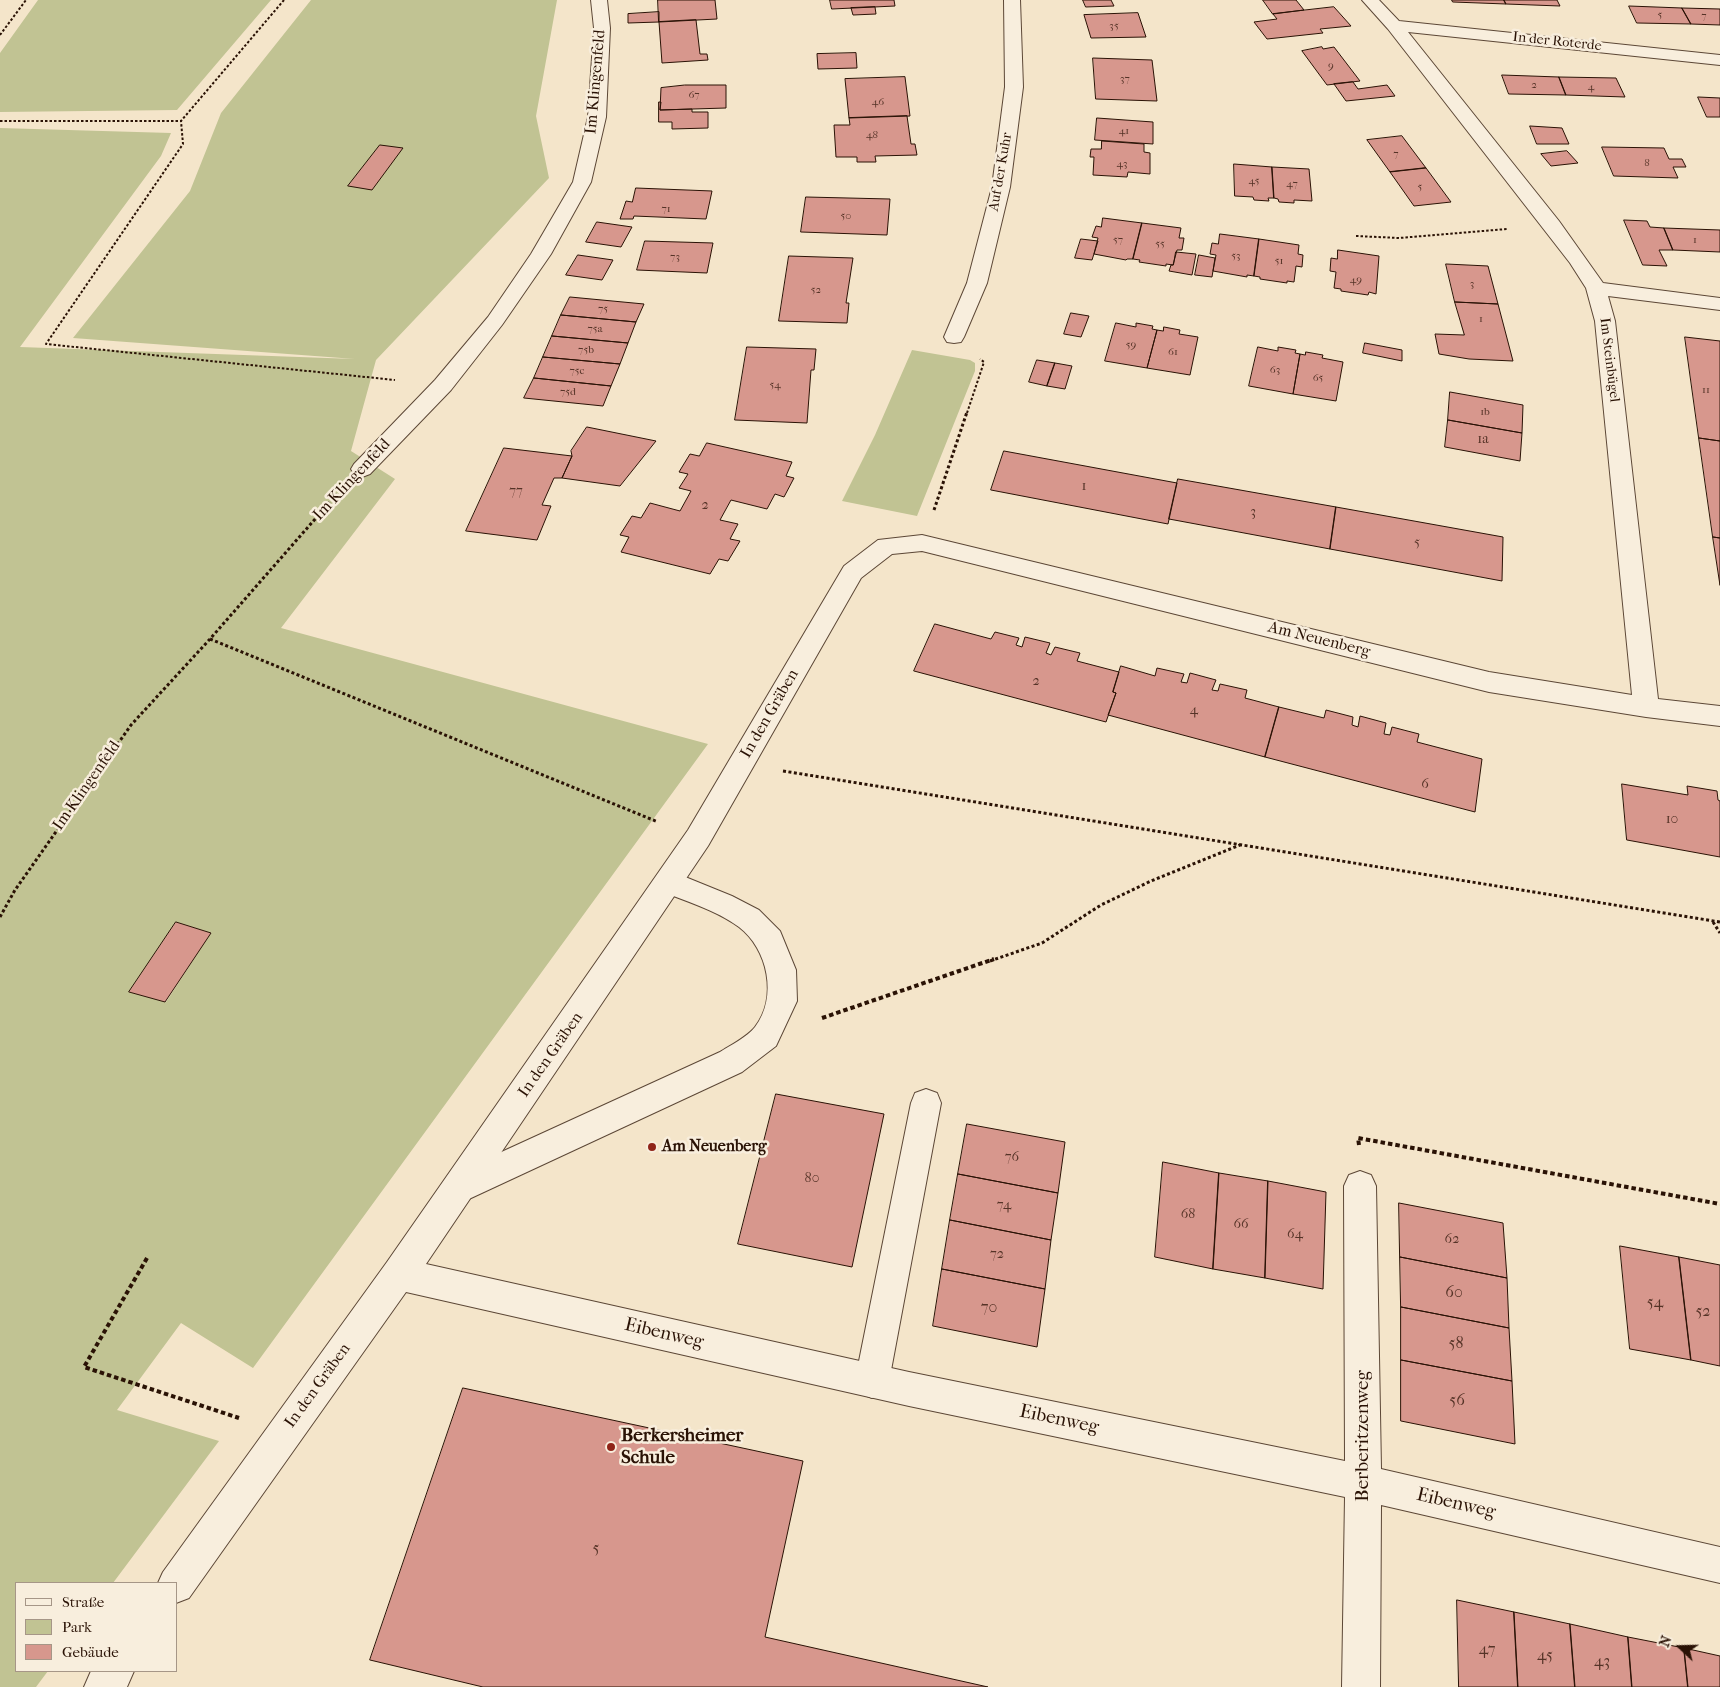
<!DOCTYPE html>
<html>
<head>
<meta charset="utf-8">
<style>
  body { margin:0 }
  #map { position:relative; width:1720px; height:1687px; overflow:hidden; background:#f4e5ca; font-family:"IM FELL French Canon",serif }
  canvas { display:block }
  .legend { position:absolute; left:15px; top:1582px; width:162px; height:90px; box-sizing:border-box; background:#f8eedd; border:1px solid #a69687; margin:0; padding:6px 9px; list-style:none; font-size:15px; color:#2a1205 }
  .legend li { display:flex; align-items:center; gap:10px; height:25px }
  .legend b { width:25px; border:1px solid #a69687 }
  .north { position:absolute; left:1655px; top:1622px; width:50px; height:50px; -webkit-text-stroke:4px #f8eedd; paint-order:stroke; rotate:291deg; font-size:14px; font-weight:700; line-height:20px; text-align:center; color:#2a1205 }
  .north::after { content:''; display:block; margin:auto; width:18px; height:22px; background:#2a1205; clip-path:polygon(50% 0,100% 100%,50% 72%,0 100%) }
</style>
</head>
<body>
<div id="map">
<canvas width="1720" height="1687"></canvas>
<ul class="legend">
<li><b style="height:6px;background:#f8eedd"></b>Straße</li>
<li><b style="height:14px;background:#c1c393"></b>Park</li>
<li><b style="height:14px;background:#d7978d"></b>Gebäude</li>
</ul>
<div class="north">N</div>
</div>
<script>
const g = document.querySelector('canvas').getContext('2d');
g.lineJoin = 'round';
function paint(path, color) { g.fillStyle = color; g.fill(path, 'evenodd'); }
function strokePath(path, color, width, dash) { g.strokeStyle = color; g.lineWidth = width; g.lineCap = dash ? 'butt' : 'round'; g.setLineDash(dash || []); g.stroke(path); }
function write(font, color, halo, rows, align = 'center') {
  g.font = font + ' "IM FELL French Canon",serif'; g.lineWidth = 5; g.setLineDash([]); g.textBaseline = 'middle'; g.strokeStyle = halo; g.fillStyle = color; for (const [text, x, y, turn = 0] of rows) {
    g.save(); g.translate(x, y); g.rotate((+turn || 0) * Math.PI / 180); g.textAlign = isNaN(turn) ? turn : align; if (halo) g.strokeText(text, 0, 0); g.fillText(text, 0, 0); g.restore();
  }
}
const green = new Path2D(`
  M38,0H271L177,110L0,112V53Z
  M311,0H557L536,116L549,178L376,360L351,451L395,479L281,628L708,744L253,1368L181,1323L117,1410L219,1441L113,1583H16V1671H48L36,1687H0V128L171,133L161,156L20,347L355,359L73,338L190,191L221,113ZM176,922L211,933L166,1002L129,992Z
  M912,350L970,360L975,363V371L917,516L842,501L875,435Z`);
const building = new Path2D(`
  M658,0H715L717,19L659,22Z
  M830,0H894L895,6L832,9Z
  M1083,0H1111L1114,6L1086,7Z
  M1263,0H1296L1304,10L1273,14Z
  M1452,0H1504L1506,4L1453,2Z
  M1504,0H1557L1560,6L1506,4Z
  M1629,6L1682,8L1691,24L1637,23Z
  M875,7L876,14L853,15L851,8Z
  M1334,7L1351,26L1320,29L1323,33L1267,39L1254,22L1277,19L1273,14Z
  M1682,8L1720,9V25L1691,24Z
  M659,12V22L628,23V14Z
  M1138,13L1146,37L1091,38L1084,15Z
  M696,20L700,54H707L708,60L662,63L659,22Z
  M1322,47L1323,49L1334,47L1360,81L1327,85L1302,51Z
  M856,53L857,68L818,69L817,54Z
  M1093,58L1152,60L1157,101L1096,99Z
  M1502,75L1559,77L1566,95L1509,94Z
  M905,77L910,116L849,118L845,79Z
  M1559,77L1616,78L1625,97L1566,95Z
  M1353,82L1358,89L1387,85L1395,96L1346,101L1334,84Z
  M685,85H726V108L660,110L661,88Z
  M1698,97L1720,98V117H1707Z
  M659,102H661L660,110L692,109V112H708V128L672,129V122H659Z
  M907,116L911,144H915L917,155L875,156L876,162H857V157H836L834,125H850L849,118Z
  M1097,118L1153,122V144L1095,140Z
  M1530,126L1562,128L1569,144H1537Z
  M1402,136L1426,168L1390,172L1367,140Z
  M1102,141L1144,144V152L1150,153V174L1128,172L1127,177L1093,175L1094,157H1090L1091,149H1101Z
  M380,145L403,148L372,190L348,186Z
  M1602,147L1664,148L1669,159H1682L1686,167H1673L1678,178L1614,176Z
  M1567,151L1578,163L1551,166L1541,154Z
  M1234,164L1272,167L1274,198H1268L1269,201L1254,200L1253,197L1235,196Z
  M1272,167L1309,169L1312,201L1294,200V203L1279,202L1278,199L1274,198Z
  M1426,168L1451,202L1414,206L1390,172Z
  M636,188L712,191L706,219L634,216L633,219H620L626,201L632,202Z
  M806,197L890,199L887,235L801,232Z
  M1103,218L1142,223L1133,259H1127L1126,260L1094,254L1098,238L1092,237L1096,226L1101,227Z
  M1624,220L1647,221L1650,227L1664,228L1673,250H1659L1667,266L1643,265Z
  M597,222L632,227L621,247L586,242Z
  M1142,223L1181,228L1179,238H1184L1182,250H1177L1173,265L1166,264V266L1139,262L1140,260L1133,259Z
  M1664,228L1720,230V252L1673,250Z
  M1220,234L1259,239L1254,276L1247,275V277L1213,271L1216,255L1210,254L1212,243L1218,244Z
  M1081,239L1098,241L1092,260L1075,258Z
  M1259,239L1299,245L1298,254L1303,255L1302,267L1296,266L1294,282L1287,281V283L1260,279V277L1254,276Z
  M645,241L713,243L707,273L637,270Z
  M1338,250L1379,256L1376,294L1369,292L1368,295L1341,291V289L1334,288L1336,272L1330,271L1331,258L1337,259Z
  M1176,252L1196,254L1192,275L1169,271L1171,265H1173Z
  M578,255L613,260L602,280L566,275Z
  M1199,255L1215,258L1212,277L1195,275Z
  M789,256L853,258L846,303H849L847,323L779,321Z
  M1446,264L1488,266L1498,304L1455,302Z
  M570,297L644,304L636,322L561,315Z
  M1455,302L1498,304L1513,361L1469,359L1439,354L1435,334L1464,335Z
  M1071,313L1089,316L1081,337L1064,334Z
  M561,315L636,322L628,343L552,336Z
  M1116,323L1136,327V323L1153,326L1152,329L1157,330L1147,368L1105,361Z
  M1164,327L1180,330L1179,334L1198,337L1190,375L1147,368L1157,330L1163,331Z
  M552,336L628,343L620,364L543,357Z
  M1685,337L1720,341V441L1699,438Z
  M1365,343L1402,350V361L1363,353Z
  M747,347L816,349L814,370H811L807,423L735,420Z
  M1258,347L1278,351V347L1296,350L1295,353L1300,354L1293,394L1249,386Z
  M1306,352L1323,355L1322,358L1343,362L1336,401L1293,394L1300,354L1305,355Z
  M543,357L620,364L611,386L534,378Z
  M1037,360L1055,363L1047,386L1029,382Z
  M1055,363L1072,366L1065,389L1047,386Z
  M534,378L611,386L603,406L524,398Z
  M1450,392L1523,405L1522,433L1448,420Z
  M1448,420L1522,433L1520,461L1445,447Z
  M587,427L656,441L620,486L562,478L572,456L571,451Z
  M1699,438L1720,441V538L1713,537Z
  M707,443L792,462L786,476L794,478L784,497L775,494L767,509L731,500L720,520L738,524L730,539L740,541L728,561L719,559L710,574L621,552L629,537L620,535L632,516L641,518L650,503L680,511L691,491L679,488L688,474L679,472L690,454L699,456Z
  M504,448L572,456L562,478H554L542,505L551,506L537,540L466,531Z
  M1004,451L1177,483L1168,524L991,490Z
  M1178,479L1336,507L1330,549L1169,519Z
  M1336,507L1503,537L1502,581L1330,549Z
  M1713,537L1720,538V585Z
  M935,624L991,639L995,632L1019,638L1016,645L1022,647L1025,637L1050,643L1046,653L1051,655L1055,647L1080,653L1077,661L1119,672L1113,692L1116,693L1106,722L914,671Z
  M1121,666L1155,676L1157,668L1184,674L1181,682L1187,683L1190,673L1216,680L1212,690L1218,691L1220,684L1247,690L1245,698L1279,707L1265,757L1108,715L1116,693L1113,692Z
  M1279,707L1324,718L1326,710L1353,717L1352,725L1358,727L1360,716L1386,723L1384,734L1390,735L1392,727L1419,734L1417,742L1482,759L1475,812L1265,757Z
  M1622,784L1688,795L1687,786L1717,791L1718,800L1720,801V857L1627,840Z
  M176,922L211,933L165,1002L129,992Z
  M776,1094L884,1114L852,1267L738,1244Z
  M967,1124L1065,1142L1058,1193L958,1174Z
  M1163,1162L1219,1173L1213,1269L1155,1257Z
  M1219,1173L1268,1181L1265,1278L1213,1269Z
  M958,1174L1058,1193L1051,1240L950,1220Z
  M1268,1181L1326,1192L1323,1289L1265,1278Z
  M1399,1203L1503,1223L1507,1278L1400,1257Z
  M950,1220L1051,1240L1045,1289L942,1269Z
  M1620,1246L1679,1257L1691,1360L1630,1349Z
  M1400,1257L1507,1278L1509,1328L1401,1307Z
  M1679,1257L1720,1265V1366L1691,1360Z
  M942,1269L1045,1289L1037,1347L933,1326Z
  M1401,1307L1509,1328L1512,1381L1401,1360Z
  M1401,1360L1512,1381L1515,1444L1401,1421Z
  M463,1388L803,1461L765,1637L988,1687H483L370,1660Z
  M1457,1600L1514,1612L1518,1687H1459Z
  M1514,1612L1570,1624L1575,1687H1518Z
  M1570,1624L1628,1637L1632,1687H1575Z
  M1628,1637L1684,1648L1688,1687H1632Z
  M1684,1648L1720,1656V1687H1688Z`);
const pathFar2 = new Path2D(`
  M284,0L181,121L183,144L46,344L395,380
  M0,35L26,0
  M0,121H181
  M1356,236L1399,238L1507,229
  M967,413L984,362L980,359`);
const pathFar1 = new Path2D(`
  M934,510L967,412
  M210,639L658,822
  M783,771L1720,922
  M0,917L15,890L131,725L210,639L337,494
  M1713,922L1720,933
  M990,961L1042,943L1101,905L1151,881L1240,845`);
const path = new Path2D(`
  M822,1018L994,959
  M1359,1145L1358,1138L1720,1204
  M147,1258L84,1367L239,1418`);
const service = new Path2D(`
  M668,870L732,896L759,910L780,931L796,970L797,1001L776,1046L742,1072L471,1198L460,1202L449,1198L444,1187L449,1176L720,1052C731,1045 747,1037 755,1027C778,997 768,949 739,927C716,910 685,901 658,890L654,882L658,874Z
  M926,1089L937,1093L941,1103L889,1381L884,1393L872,1398L860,1393L855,1381L911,1103L915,1093Z`);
const minor = new Path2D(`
  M591,0H607L610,28L606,117L591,182L551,254L502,325L451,390L370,474L362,477L354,474L351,469L354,464L435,380L488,317L531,254L573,182L588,117L594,28Z
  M1004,0H1020L1023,87L1010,187L987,283L964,337L961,342L954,343L947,342L944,337L967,283L992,187L1005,87Z
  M1362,0H1379L1399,21L1720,55V65L1408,32L1559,221L1603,283L1720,298V310L1608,296L1615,321L1658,699L1720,706V726L1646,717L1489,692L922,551L892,554L861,578L708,846L426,1264L909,1372L1345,1461L1344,1186L1349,1175L1360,1171L1371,1175L1376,1186L1381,1469L1720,1547V1583L1381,1505L1380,1687H1342L1345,1497L909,1406L406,1292L189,1598L176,1603V1583H158L163,1572L387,1262L688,830L844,566L878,540L922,535L1489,672L1632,695L1595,321L1586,288L1570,263L1388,29Z
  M91,1671H134L127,1687H84Z`);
const markers = [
  [652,1147,5,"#8f2418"],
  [611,1447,5,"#8f2418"]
];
const farNumbernames = [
  ["5",1660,15],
  ["7",1704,16],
  ["35",1114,26],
  ["9",1331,66],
  ["37",1125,79],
  ["2",1534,85],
  ["4",1591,87],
  ["67",694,95],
  ["46",878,102],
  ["41",1124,131],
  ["48",872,135],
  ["7",1396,154],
  ["8",1647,163],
  ["43",1122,164],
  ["45",1254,181],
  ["47",1292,184],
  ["5",1420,187],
  ["71",666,209],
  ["50",846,216],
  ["57",1118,240],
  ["1",1695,240],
  ["55",1160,244],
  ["53",1236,256],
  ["73",675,257],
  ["51",1279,261],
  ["49",1356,280],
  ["3",1472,284],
  ["52",816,290],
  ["75",603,309],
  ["1",1481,319],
  ["75a",595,329],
  ["59",1131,345],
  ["75b",586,350],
  ["61",1173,352],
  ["63",1275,370],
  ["75c",577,371],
  ["65",1318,378],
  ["54",775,385],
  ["11",1706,390],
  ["75d",568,392],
  ["1b",1485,412]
];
const farStreetnames = [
  ["In der Roterde",1557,42,6],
  ["Auf der Kuhr",1001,172,-80],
  ["Im Steinbügel",1609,360,83]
];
const numberNames = [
  ["1a",1483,440],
  ["1",1084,487],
  ["77",516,492],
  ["2",705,506],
  ["3",1253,513],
  ["5",1417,543],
  ["2",1036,682],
  ["4",1194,711],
  ["6",1425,785],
  ["10",1672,820],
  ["76",1012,1158],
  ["80",812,1179],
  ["74",1004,1206],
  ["68",1188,1215],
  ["66",1241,1225],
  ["64",1295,1235],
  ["62",1452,1240],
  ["72",997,1255]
];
const streetNames = [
  ["Im Klingenfeld",596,82,-85],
  ["Im Klingenfeld",352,480,-47],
  ["Am Neuenberg",1319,640,14],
  ["In den Gräben",770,714,-60],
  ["Im Klingenfeld",87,786,-55],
  ["In den Gräben",551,1055,-55],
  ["In den Gräben",318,1386,-54]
];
const poiNames = [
  ["Am Neuenberg",662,1147]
];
const nearNumbernames = [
  ["60",1454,1293],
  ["54",1655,1303],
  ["70",989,1308],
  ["52",1703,1312],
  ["58",1456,1344],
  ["56",1457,1401],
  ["5",596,1549],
  ["47",1487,1650],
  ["45",1545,1656],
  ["43",1602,1662]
];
const nearStreetnames = [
  ["Eibenweg",664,1334,13],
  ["Eibenweg",1059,1420,12],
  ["Berberitzenweg",1363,1436,-90],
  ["Eibenweg",1456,1504,13]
];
const nearPoinames = [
  ["Berkersheimer",621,1436],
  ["Schule",621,1458]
];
paint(green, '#c1c393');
paint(building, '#d7978d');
strokePath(building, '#2a1205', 1);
strokePath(service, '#5c4736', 2);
strokePath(minor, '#5c4736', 2);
strokePath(pathFar2, '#2a1205', 2, [2.5, 2]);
strokePath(pathFar1, '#2a1205', 3, [3, 2.5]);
strokePath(path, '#2a1205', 4, [4.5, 3]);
paint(service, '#f8eedd');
paint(minor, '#f8eedd');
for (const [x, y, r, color] of markers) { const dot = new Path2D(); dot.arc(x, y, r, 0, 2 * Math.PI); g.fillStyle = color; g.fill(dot); strokePath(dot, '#f8eedd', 2); }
write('11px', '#553327', null, farNumbernames);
write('14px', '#2a1205', '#f8eedd', farStreetnames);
write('14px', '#553327', null, numberNames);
write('16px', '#2a1205', '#f8eedd', streetNames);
write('bold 16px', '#2a1205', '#f8eedd', poiNames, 'left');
write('16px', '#553327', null, nearNumbernames);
write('19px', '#2a1205', '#f8eedd', nearStreetnames);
write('bold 19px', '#2a1205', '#f8eedd', nearPoinames, 'left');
</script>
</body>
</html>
